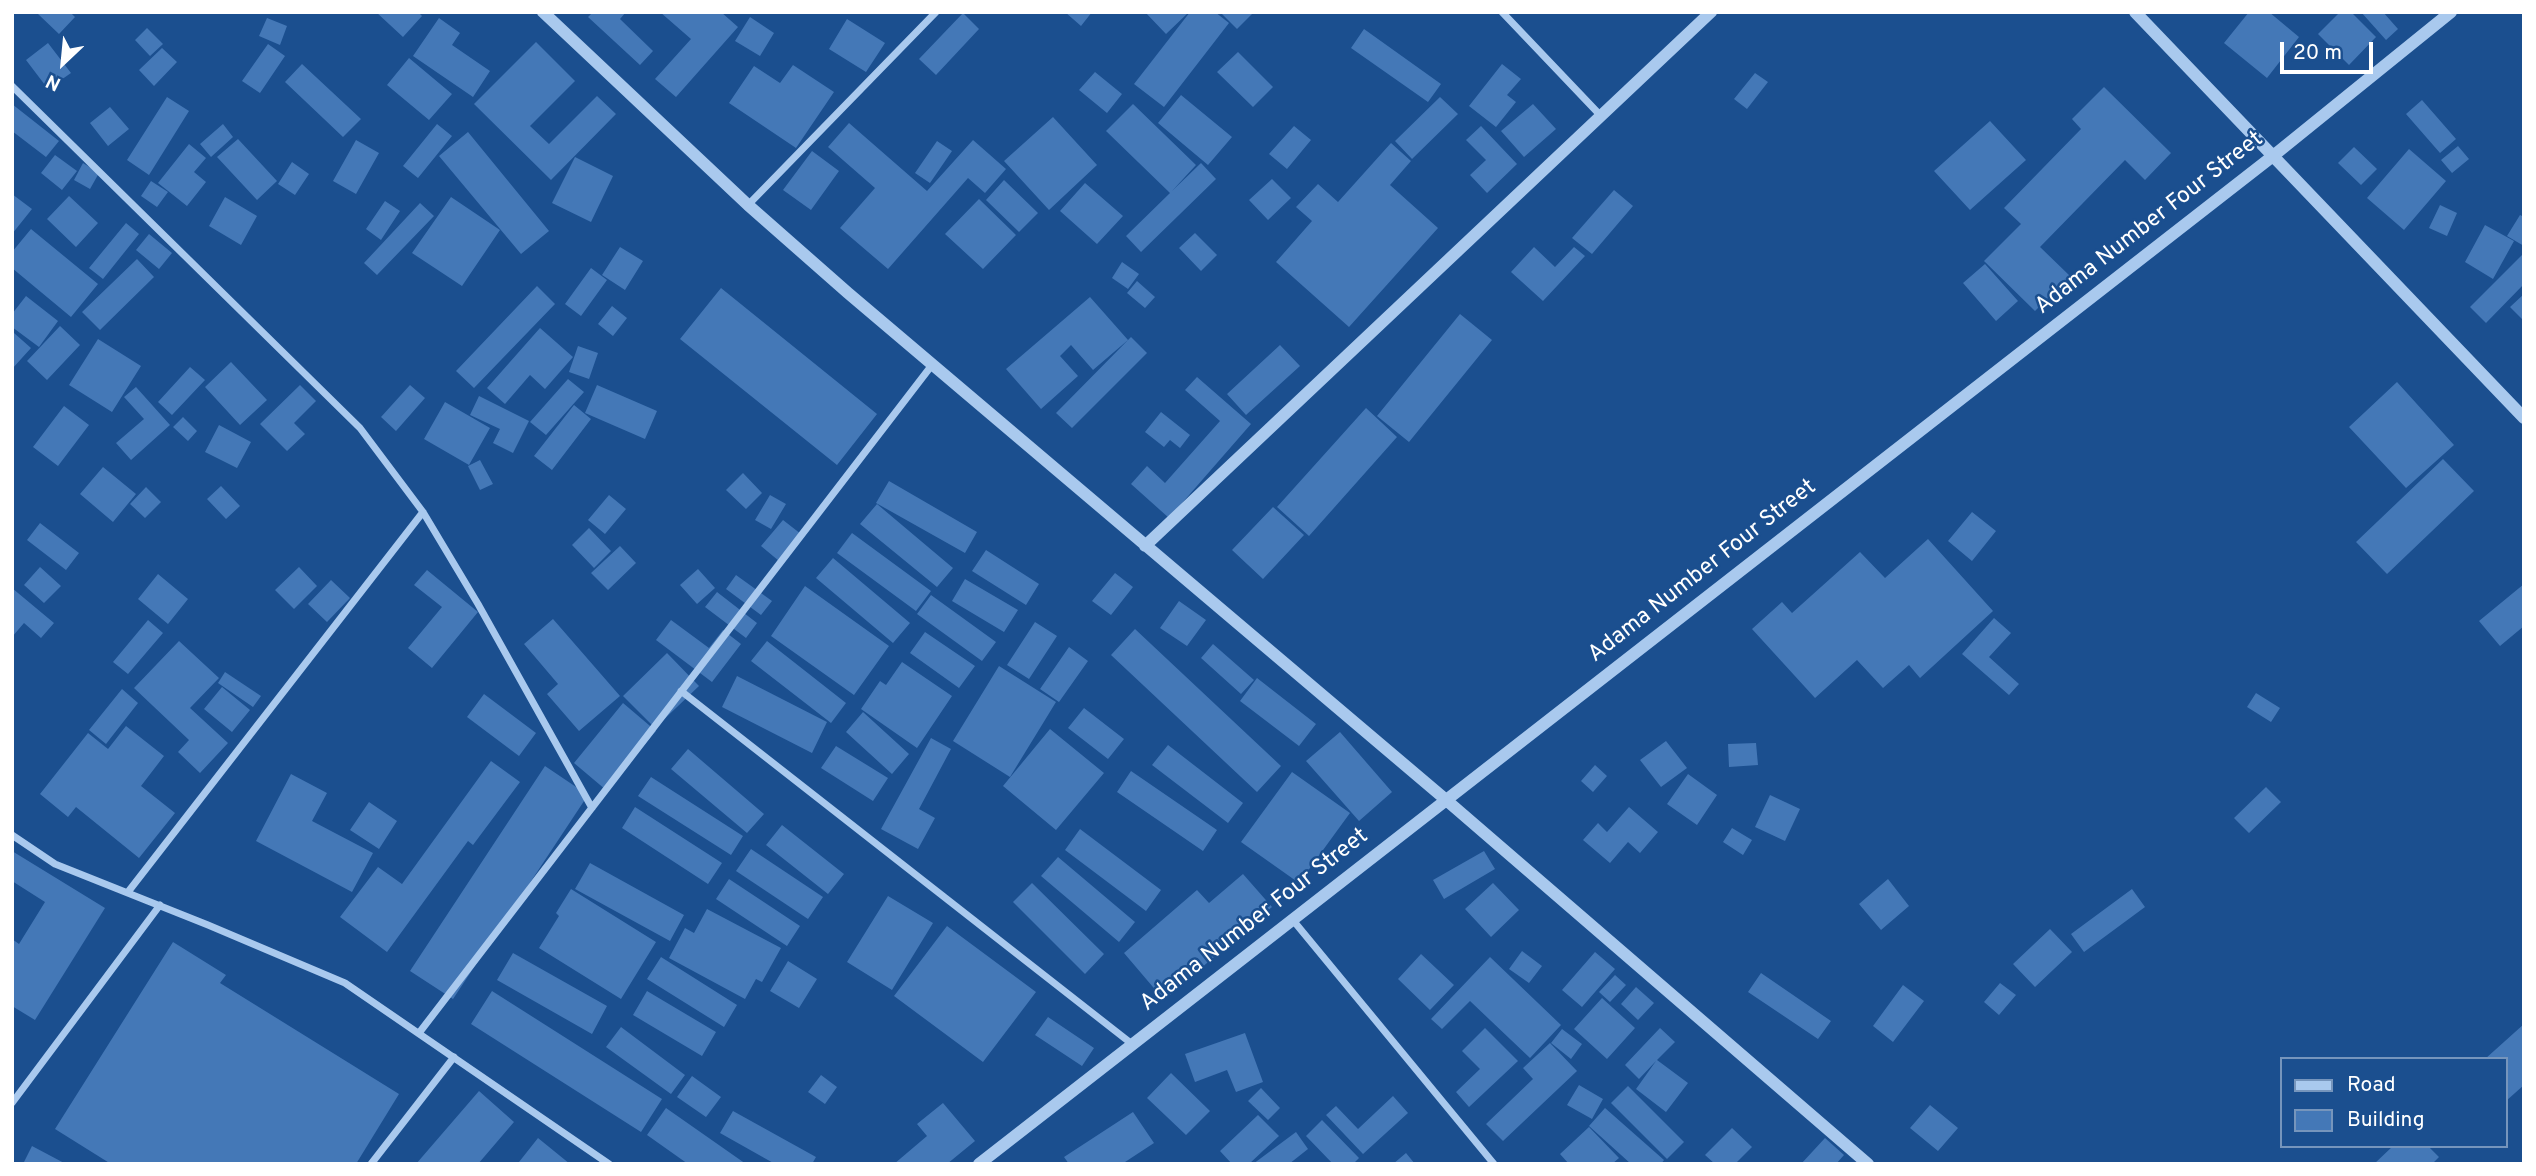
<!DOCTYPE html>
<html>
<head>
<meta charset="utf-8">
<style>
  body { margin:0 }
  #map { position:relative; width:2536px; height:1176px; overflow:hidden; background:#1b4f8f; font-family:Overpass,sans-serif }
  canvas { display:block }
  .frame { position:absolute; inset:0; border:14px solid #fff; pointer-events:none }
  .legend { position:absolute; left:2280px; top:1057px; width:228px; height:91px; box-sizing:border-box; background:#1b4f8f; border:2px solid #7695bc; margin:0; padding:9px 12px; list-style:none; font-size:21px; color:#fff }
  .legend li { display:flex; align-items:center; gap:14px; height:35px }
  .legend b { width:35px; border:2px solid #7695bc }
  .north { position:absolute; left:28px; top:28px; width:70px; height:70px; -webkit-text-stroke:5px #1b4f8f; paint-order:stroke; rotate:206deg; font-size:19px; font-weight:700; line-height:28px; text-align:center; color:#fff }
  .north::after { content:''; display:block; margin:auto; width:24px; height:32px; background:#fff; clip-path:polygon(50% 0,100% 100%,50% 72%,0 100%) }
  .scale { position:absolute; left:2280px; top:42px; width:93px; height:32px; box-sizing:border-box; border:4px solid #fff; border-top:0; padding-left:9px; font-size:21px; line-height:24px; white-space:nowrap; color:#fff; -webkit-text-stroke:5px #1b4f8f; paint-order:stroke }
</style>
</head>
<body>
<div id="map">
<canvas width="2536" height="1176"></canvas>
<div class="frame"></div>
<ul class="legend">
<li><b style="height:9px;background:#a9c9ee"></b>Road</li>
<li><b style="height:19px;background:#4478b7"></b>Building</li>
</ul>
<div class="north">N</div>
<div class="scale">20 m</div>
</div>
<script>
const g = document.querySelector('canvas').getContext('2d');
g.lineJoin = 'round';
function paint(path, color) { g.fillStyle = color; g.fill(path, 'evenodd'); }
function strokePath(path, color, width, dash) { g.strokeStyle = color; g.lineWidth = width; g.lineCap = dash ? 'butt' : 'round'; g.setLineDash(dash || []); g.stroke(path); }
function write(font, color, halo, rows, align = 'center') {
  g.font = font + ' Overpass,sans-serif'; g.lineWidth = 5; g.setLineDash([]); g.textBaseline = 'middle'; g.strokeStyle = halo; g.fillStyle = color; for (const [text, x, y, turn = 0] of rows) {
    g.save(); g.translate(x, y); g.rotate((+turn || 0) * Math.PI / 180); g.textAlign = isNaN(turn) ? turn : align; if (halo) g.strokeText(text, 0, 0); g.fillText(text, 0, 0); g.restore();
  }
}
const building = new Path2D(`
  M40,12H70L75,17L59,34L38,14Z
  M376,12H418L422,16L403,37Z
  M593,12H626L620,19L653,51L640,65L588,17Z
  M660,12H721L738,27L676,97L655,79L691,39Z
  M1065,12H1092L1081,26Z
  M1145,12H1189L1166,34Z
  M1190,12H1215L1229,23L1164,107L1134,84Z
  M1220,12H1254L1237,29Z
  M2249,12H2269L2299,37L2267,78L2224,43Z
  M2340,12H2351L2376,37L2349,65L2318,34Z
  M2361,12H2383L2398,29L2386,40Z
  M963,13L979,29L936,75L919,59Z
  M750,17L774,33L760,56L735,41Z
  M267,18L287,26L280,45L259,36Z
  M439,18L460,33L452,45L490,71L473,97L413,56Z
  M847,19L885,43L866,72L829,49Z
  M147,28L163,44L150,56L135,40Z
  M1364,29L1441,84L1428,102L1351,48Z
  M536,42L575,81L530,126L549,144L597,96L616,114L551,180L474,104Z
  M48,43L71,73L48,89L26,60Z
  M268,44L285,56L260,93L242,81Z
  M162,48L177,62L154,86L139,70Z
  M1238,52L1273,87L1253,107L1217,72Z
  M409,58L452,94L429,120L387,85Z
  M302,64L361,119L343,137L285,82Z
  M1502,64L1521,79L1507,95L1516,102L1496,127L1469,106Z
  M793,65L834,92L796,148L729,103L754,66L780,83Z
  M1095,72L1122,94L1107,113L1079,90Z
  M1755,73L1768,82L1747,109L1734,99Z
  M2104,87L2171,153L2145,180L2125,160L2040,247L2070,276L2035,311L1984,261L2021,224L2004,208L2081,129L2072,119Z
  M1181,95L1232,137L1208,165L1158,123Z
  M167,97L189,111L149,175L127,160Z
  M1440,97L1458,114L1412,159L1395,141Z
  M2422,100L2456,139L2440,153L2406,114Z
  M12,104L59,141L46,157L12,131Z
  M1133,104L1196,165L1172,191L1201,163L1216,179L1141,252L1126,236L1170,193L1106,131Z
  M1533,104L1556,129L1524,157L1501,131Z
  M110,107L129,129L108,146L90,123Z
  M1053,117L1097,165L1049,210L1004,161Z
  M1990,121L2026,160L1970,210L1934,171Z
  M849,123L927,191L973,140L1006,169L985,193L968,178L888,269L840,228L875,188L828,147Z
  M223,124L233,137L211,157L200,144Z
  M437,124L452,136L418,178L403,166Z
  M1294,126L1311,140L1287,169L1269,154Z
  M1481,126L1517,164L1487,193L1470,175L1486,160L1466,140Z
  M468,132L549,231L521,254L439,156Z
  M238,139L277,181L257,200L217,157Z
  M356,140L379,153L356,194L333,181Z
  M937,141L952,151L930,183L915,173Z
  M1391,143L1411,161L1390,185L1438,228L1349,327L1276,262L1312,221L1296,207L1318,184L1338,202Z
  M189,144L206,158L194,172L206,182L187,206L158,183Z
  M2458,146L2469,159L2452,173L2441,160Z
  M2354,147L2377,169L2361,185L2338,163Z
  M2409,149L2446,181L2404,230L2367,198Z
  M812,151L839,171L811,210L783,190Z
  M55,155L77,171L62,190L41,173Z
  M575,157L613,176L591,222L552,203Z
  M292,162L309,174L295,195L278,184Z
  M83,163L99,173L90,189L74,180Z
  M1272,179L1291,198L1268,220L1249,200Z
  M1004,180L1038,213L1019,232L986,200Z
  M151,181L168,192L157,207L141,196Z
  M1085,183L1123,216L1097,244L1060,211Z
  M1614,190L1633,206L1592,254L1572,238Z
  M12,194L32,209L12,234Z
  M69,196L98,223L76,247L47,219Z
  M225,197L257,216L241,245L209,226Z
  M451,197L500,230L462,286L412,253Z
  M979,199L1016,235L983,269L945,234Z
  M385,201L400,211L381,240L366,229Z
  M420,203L434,216L377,275L364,263Z
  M2440,205L2457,213L2447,236L2429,228Z
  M2520,215L2524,217V246L2507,236Z
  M126,223L139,234L103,279L89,268Z
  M2485,225L2514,241L2493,279L2465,262Z
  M31,229L98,284L71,317L12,268V252Z
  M1195,233L1217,255L1201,271L1179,248Z
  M149,234L172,253L159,269L136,250Z
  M620,247L643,261L625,290L602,275Z
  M1534,247L1555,267L1574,247L1585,256L1543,301L1511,272Z
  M2524,253V284L2486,323L2470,307Z
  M137,259L154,277L100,330L82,312Z
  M1122,262L1139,274L1128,289L1112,278Z
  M1985,264L2018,301L1996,321L1963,283Z
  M591,268L607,280L581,316L565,304Z
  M1137,281L1155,297L1145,308L1127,293Z
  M537,286L555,304L474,388L456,371Z
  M721,288L877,414L837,465L680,339Z
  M2524,294V321L2510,307Z
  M26,296L58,321L39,347L12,327V314Z
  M1090,297L1128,340L1093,370L1071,345L1060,356L1078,376L1041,409L1006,369Z
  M612,306L627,318L613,336L598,324Z
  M1460,314L1492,340L1409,442L1377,416Z
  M60,326L80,345L47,380L27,361Z
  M540,328L573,357L545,389L530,375L505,404L487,388Z
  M14,333L31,348L12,369V335Z
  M1131,337L1147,353L1072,428L1056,413Z
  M98,339L141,366L112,412L69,385Z
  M1280,345L1300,366L1246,415L1227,394Z
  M578,346L598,353L589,379L569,372Z
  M231,362L267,400L240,425L205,387Z
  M190,367L205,380L172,415L158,402Z
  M1197,377L1251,424L1169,518L1131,484L1147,466L1165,483L1220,421L1185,390Z
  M568,379L584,392L546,435L530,422Z
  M2397,382L2454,445L2406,488L2349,427Z
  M300,385L316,401L294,423L305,434L287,451L260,424Z
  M410,385L425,398L396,431L381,417Z
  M597,385L657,411L645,439L585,413Z
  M136,387L170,425L131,460L116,443L144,419L124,397Z
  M479,396L529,421L513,453L493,443L500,429L470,415Z
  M445,402L490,428L469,465L424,439Z
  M574,405L591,419L552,470L534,456Z
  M64,406L89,425L58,466L33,447Z
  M1366,408L1397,437L1309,536L1277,507Z
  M1161,412L1190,435L1180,448L1170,440L1164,447L1145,432Z
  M183,417L197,431L188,441L173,427Z
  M219,425L251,442L237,468L205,452Z
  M2443,459L2474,491L2387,574L2356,542Z
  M480,460L493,484L480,490L468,466Z
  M103,467L136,494L113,522L80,494Z
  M743,473L762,493L746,509L726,490Z
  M889,481L977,532L965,553L876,503Z
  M221,486L240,506L226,519L207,499Z
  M146,487L161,502L145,518L130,504Z
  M609,495L626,509L605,534L588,520Z
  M770,495L786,504L771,529L755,520Z
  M877,504L953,568L937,587L860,524Z
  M1273,507L1304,535L1263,579L1232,550Z
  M1972,512L1996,531L1972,561L1948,541Z
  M783,520L801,534L779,561L761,546Z
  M40,523L79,553L66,570L27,540Z
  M589,528L611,551L594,568L572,545Z
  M852,533L931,591L916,611L837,553Z
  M1928,539L1993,611L1920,678L1909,665L1883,688L1857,660L1815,698L1752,629L1782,602L1792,613L1860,552L1885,578Z
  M620,546L636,563L608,590L591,573Z
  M986,550L1039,584L1026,605L972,571Z
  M833,558L910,623L893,643L816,578Z
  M40,567L61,586L44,603L24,585Z
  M299,567L317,586L294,609L275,590Z
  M698,569L715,588L697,604L680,585Z
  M427,570L478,612L432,668L408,648L442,607L414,585Z
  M1115,573L1133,587L1111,615L1092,601Z
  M158,574L188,599L168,624L138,599Z
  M736,575L772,601L761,615L726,589Z
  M965,579L1018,610L1004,632L952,601Z
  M331,580L350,598L327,622L308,604Z
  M2524,584V626L2500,646L2479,621Z
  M805,586L889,646L854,695L771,636Z
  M12,588L54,623L41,638L24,623L12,637Z
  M717,592L757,623L746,638L705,607Z
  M931,595L996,642L982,661L917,614Z
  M1179,601L1206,620L1187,646L1160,628Z
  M1994,618L2011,633L1989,657L2019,684L2009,695L1962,654Z
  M553,619L620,696L579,731L547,694L558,684L524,644Z
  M148,620L163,633L128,674L113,662Z
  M671,620L709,648L723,630L741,644L712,682L656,640Z
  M1035,622L1057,636L1029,679L1007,665Z
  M1135,629L1281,766L1257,792L1111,655Z
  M925,632L975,666L959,688L910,653Z
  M179,641L219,678L190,708L228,743L200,773L178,752L189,740L134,688Z
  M767,641L846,703L831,723L751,661Z
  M1213,644L1254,680L1241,694L1201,658Z
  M1069,647L1088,661L1059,702L1040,689Z
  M667,653L699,686L655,728L623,696Z
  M902,662L952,696L917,748L861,709L880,681L886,685Z
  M999,666L1056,702L1010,777L953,741Z
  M225,672L261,696L253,707L218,683Z
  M737,676L827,722L812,753L722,707Z
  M1257,678L1316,724L1299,746L1240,701Z
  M222,687L250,710L232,732L204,709Z
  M122,689L138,703L106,744L89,730Z
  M2256,693L2280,708L2271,722L2247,707Z
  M484,694L536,733L519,756L467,717Z
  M623,703L656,731L606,790L574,763Z
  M1084,708L1124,739L1108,759L1068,728Z
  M863,712L909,754L892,774L846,732Z
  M126,726L164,756L141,786L175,813L139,858L76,807L68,817L40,794L88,733L108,749Z
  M1050,729L1104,773L1056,830L1003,786Z
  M1340,732L1392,792L1359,821L1306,761Z
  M931,738L951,749L919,809L935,818L918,849L881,829Z
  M1666,741L1687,768L1661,787L1640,760Z
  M1756,743L1758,765L1729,767L1728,744Z
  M1168,745L1243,803L1228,823L1152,765Z
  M836,746L888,778L873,801L821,768Z
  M688,749L764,814L747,833L671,769Z
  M491,761L520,782L473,845L468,841L387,952L340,917L378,867L402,884Z
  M1595,765L1607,776L1593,792L1581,781Z
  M545,766L588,795L453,999L410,971Z
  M1131,771L1217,830L1203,851L1117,792Z
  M1292,772L1350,813L1299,883L1241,842Z
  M291,774L327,793L312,821L373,853L352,892L256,841Z
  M1688,774L1717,795L1697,825L1667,804Z
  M651,777L743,836L731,855L638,796Z
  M2266,787L2281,802L2249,833L2234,818Z
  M1770,795L1800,809L1785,841L1755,827Z
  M369,802L397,821L379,849L350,830Z
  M635,807L722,863L708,884L622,828Z
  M1629,807L1658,832L1640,853L1628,842L1610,863L1583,840L1598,823L1607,832Z
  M782,825L844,874L828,894L766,845Z
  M1732,828L1752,840L1743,855L1723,842Z
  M1080,829L1161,890L1146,911L1065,850Z
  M751,849L823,897L808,919L736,871Z
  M12,851L105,908L35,1020L12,1006V939L19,944L45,902L12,881Z
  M1484,851L1495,869L1444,899L1433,880Z
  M1058,857L1135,922L1119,942L1041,876Z
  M590,863L684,915L670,941L575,889Z
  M1243,874L1272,907L1164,1000L1124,953L1197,890L1209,903Z
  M729,879L800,926L787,946L716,899Z
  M1888,879L1909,906L1881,930L1859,904Z
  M1032,883L1104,954L1085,974L1013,902Z
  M1493,883L1519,910L1491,937L1465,909Z
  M571,889L656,942L621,999L539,948L559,916L556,913Z
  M2132,889L2145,907L2084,952L2071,934Z
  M888,896L933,923L892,990L847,962Z
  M707,909L781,948L762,982L756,979L745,999L669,958L685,928L694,933Z
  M947,926L1036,992L983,1062L894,996Z
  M2050,929L2072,952L2035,987L2013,964Z
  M173,942L226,975L220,983L399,1094L356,1164H111L55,1129Z
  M1522,951L1542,966L1529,983L1509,969Z
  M1595,952L1615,969L1582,1007L1562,990Z
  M513,953L607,1006L592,1034L497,980Z
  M1421,954L1454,985L1430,1010L1398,979Z
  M661,957L737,1005L724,1027L647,979Z
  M1490,957L1561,1025L1530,1058L1470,1001L1442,1029L1431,1019Z
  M788,961L817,979L799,1008L770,991Z
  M1761,973L1831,1021L1818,1039L1748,992Z
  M1615,975L1626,985L1610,1002L1599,992Z
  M2000,983L2016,995L1999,1015L1984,1002Z
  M1903,985L1924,1001L1893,1042L1873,1026Z
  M1636,987L1654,1003L1638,1020L1621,1004Z
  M492,991L662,1099L641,1132L471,1024Z
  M647,991L716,1032L702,1056L633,1015Z
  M1602,998L1635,1028L1607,1059L1574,1029Z
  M1048,1017L1094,1048L1082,1066L1035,1035Z
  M2524,1024V1085L2506,1101V1059H2485Z
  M621,1027L685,1075L671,1094L606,1047Z
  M1485,1028L1518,1061L1469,1107L1456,1092L1480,1069L1462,1051Z
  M1660,1028L1675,1042L1657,1060L1688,1083L1666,1112L1636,1089L1656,1061L1639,1079L1625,1065Z
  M1562,1029L1582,1044L1571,1059L1551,1043Z
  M1245,1033L1263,1082L1236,1092L1227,1070L1195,1082L1185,1054Z
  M1550,1043L1577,1071L1503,1141L1486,1124L1533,1079L1523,1068Z
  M1171,1073L1210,1111L1186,1135L1147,1098Z
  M821,1075L837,1087L825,1104L808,1092Z
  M692,1076L721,1097L706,1117L677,1097Z
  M1579,1085L1603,1099L1592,1119L1567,1105Z
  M1628,1086L1684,1142L1667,1159L1611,1103Z
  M1261,1088L1280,1108L1268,1120L1248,1101Z
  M479,1091L514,1122L478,1164H416Z
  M1393,1096L1408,1113L1363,1154L1326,1115L1336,1106L1358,1129Z
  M943,1103L975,1141L947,1164H894L927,1136L917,1124Z
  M1930,1105L1958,1128L1938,1151L1910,1128Z
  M666,1108L746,1164H688L647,1135Z
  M1605,1108L1664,1160L1661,1164H1631L1589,1126Z
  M733,1111L816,1157L812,1164H775L720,1133Z
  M1133,1112L1154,1143L1122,1164H1069L1064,1157Z
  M1258,1115L1279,1136L1249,1164H1232L1220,1151Z
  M1322,1120L1359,1158L1353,1164H1333L1306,1136Z
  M1589,1127L1619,1158L1612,1164H1569L1560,1154Z
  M1732,1128L1752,1147L1735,1164H1715L1705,1155Z
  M1296,1132L1308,1149L1289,1164H1253Z
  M538,1138L570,1164L519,1162Z
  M1825,1138L1844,1155L1836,1164H1801Z
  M32,1146L66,1164H23Z
  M2393,1146H2428L2439,1157L2432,1164H2374Z
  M1406,1153L1415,1164H1393Z`);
const minor = new Path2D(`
  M1502,12L1601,116
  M12,86L360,428L423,512L478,604L592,808
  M748,205L936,12
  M681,691L1132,1044
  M12,835L55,864L208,925L345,983L609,1164
  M128,892L423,512
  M1292,919L1494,1164
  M419,1033L932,365
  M12,1103L160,905
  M371,1164L454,1057`);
const tertiary = new Path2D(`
  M543,12L748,205L848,293L1445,799L1868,1164
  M2135,12L2524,418
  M1145,546L1711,12
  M979,1164L2273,156L2451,12`);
const streetNames = [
  ["Adama Number Four Street",2150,224,-38],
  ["Adama Number Four Street",1703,572,-38],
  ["Adama Number Four Street",1255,921,-38]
];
paint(building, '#4478b7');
strokePath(minor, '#a9c9ee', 7);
strokePath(tertiary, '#a9c9ee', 12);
write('23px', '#fff', '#1b4f8f', streetNames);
</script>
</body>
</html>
